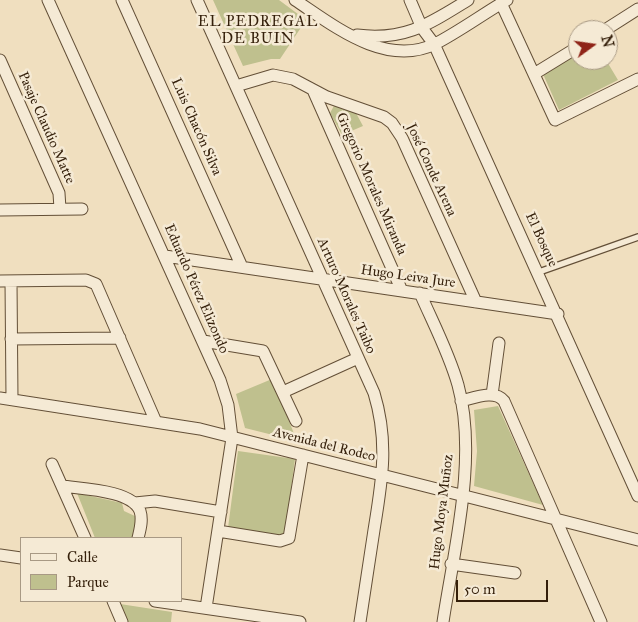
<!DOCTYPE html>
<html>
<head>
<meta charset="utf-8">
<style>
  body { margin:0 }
  #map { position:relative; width:638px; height:622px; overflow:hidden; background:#f0dfbf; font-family:"IM FELL Great Primer",serif }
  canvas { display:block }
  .legend { position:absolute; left:20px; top:537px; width:162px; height:65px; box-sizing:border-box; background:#f5ead5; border:1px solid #a89984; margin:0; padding:6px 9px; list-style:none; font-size:15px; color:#341f0a }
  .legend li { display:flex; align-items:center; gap:10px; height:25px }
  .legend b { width:25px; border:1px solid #a89984 }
  .north { position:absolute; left:568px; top:20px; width:50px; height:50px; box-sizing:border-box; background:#f5ead5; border:1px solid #a89984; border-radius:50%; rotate:76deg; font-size:14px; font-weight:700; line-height:20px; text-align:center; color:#341f0a }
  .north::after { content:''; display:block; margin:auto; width:18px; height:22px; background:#8f2418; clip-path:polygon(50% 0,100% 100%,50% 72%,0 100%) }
  .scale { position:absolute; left:456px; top:580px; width:92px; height:22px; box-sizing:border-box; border:2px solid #341f0a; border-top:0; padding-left:6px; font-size:15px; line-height:18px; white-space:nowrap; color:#341f0a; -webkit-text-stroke:4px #f5ead5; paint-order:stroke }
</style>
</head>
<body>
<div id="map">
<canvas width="638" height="622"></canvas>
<ul class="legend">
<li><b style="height:6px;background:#f5ead5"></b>Calle</li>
<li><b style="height:14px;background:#bfc08e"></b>Parque</li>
</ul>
<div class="north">N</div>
<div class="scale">50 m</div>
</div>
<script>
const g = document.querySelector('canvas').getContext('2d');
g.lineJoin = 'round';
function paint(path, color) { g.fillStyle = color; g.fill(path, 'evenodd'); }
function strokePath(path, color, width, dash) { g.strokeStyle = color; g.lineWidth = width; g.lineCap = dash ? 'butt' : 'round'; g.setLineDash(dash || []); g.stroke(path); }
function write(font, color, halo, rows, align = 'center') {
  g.font = font + ' "IM FELL Great Primer",serif'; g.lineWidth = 5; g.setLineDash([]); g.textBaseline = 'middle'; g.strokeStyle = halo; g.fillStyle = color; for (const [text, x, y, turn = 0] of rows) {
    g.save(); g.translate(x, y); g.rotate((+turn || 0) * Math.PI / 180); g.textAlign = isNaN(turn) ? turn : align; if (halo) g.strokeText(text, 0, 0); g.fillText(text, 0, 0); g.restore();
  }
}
const green = new Path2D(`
  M213,0H279L306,20L280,59H271L243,66Z
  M578,52V60H606L618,80L559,110L543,74Z
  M335,104L356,113L363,126L342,135L330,113Z
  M272,379L297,441L245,428L236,394Z
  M498,406L543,505L474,486L477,451L474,410Z
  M238,451L295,459L285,536L228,528Z
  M77,493L122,503L124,511L137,517L134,538H95Z
  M120,604L172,612L171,622H128Z`);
const service = new Path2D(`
  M539,272L638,237`);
const minor = new Path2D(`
  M48,0L220,380L228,405L232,438L206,608
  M122,0L242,267
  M197,0L374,393C389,442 382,481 374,530C369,561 365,591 360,622
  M295,0C333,25 385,68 435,44C460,31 483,14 507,0
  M410,0L422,28L434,44L638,496
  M501,3L555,120L638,79
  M605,30L638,9
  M357,35C405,41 429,24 468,0
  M0,60L59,193L60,209
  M534,74L578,47
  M236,86L273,75L293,79L327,97L384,117L392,123L402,138L476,302
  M313,90L402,291
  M0,210L82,209
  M165,256L558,314
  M0,281L86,280L96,284L156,422
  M11,281L12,399
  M420,293C433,323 449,353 458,385C478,457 454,549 443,622
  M11,339L120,338
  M203,341L263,351L296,421
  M283,392L358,358
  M492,395L499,343
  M0,398L200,429L638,540
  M461,401C474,398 495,389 504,401L601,622
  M52,464L85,538
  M62,486C82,489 132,490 140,511C143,520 140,530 138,538
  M135,503L155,501L221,512
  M218,531L280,541L289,538L303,455
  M0,555L21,558
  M451,564L515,573
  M113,601L122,622
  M155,601L300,622`);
const streetNames = [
  ["Luis Chacón Silva",196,127,66],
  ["Pasaje Claudio Matte",46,128,66],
  ["José Conde Arena",431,170,65],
  ["Gregorio Morales Miranda",371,184,66],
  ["El Bosque",541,240,65],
  ["Hugo Leiva Jure",408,277,8],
  ["Eduardo Pérez Elizondo",196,289,66],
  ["Arturo Morales Taibo",346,296,66],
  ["Avenida del Rodeo",324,445,14],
  ["Hugo Moya Muñoz",442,512,-83]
];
const neighbourhoodNames = [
  ["EL PEDREGAL",258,22],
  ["DE BUIN",258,39]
];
paint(green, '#bfc08e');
strokePath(service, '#634f37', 8);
strokePath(minor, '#634f37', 13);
strokePath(service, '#f5ead5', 5.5);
strokePath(minor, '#f5ead5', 11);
write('14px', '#341f0a', '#f5ead5', streetNames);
g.letterSpacing = '1px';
write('15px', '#341f0a', '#f5ead5', neighbourhoodNames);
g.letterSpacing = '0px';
</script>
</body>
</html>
